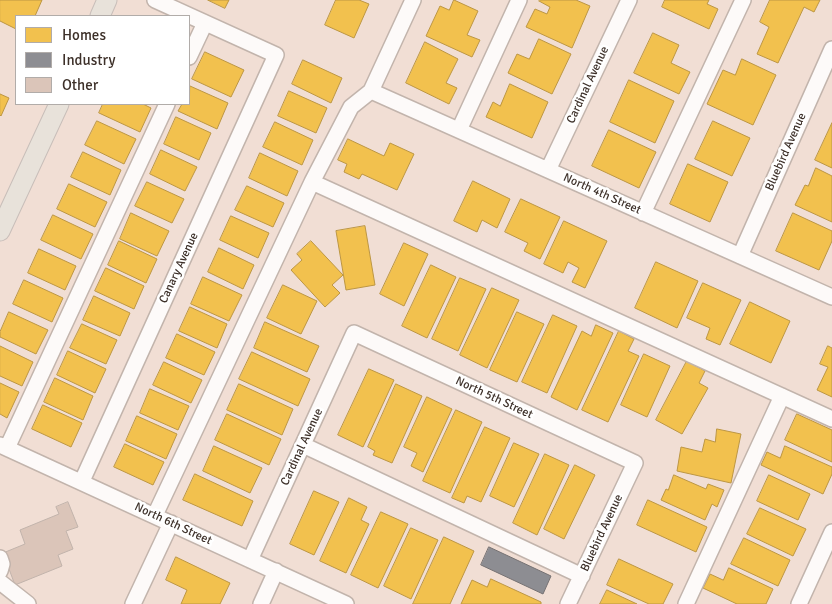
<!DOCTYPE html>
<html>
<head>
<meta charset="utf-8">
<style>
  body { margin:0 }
  #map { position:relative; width:832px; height:604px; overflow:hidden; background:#f1ded4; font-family:Signika,sans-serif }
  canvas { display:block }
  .legend { position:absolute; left:15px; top:15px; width:175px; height:90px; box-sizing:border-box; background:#fff; border:1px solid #b1aca9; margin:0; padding:6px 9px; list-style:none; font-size:15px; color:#3d3029 }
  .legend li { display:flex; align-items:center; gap:10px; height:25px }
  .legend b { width:25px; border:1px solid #b1aca9 }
</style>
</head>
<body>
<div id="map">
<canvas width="832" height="604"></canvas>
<ul class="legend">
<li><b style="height:14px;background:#f2c14e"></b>Homes</li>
<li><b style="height:14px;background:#8d8d92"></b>Industry</li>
<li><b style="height:14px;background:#dbc5b9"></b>Other</li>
</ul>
</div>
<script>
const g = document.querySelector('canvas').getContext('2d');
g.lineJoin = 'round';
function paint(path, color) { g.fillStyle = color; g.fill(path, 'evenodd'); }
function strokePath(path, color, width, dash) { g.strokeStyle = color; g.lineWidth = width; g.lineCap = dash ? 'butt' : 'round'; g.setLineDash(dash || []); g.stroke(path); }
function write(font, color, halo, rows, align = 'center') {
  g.font = font + ' Signika,sans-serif'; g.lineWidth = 5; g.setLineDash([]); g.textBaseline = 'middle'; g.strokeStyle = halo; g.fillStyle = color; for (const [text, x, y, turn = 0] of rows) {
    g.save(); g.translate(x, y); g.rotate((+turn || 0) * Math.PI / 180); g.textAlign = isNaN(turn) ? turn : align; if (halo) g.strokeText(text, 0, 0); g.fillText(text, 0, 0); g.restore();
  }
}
const homes = new Path2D(`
  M0,0H42L35,16H16V29L0,21Z
  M208,0H229L225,8Z
  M336,0H359L369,4L354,38L325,25Z
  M454,0L478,11L467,35L480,40L472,57L426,36L440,6L449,10Z
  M540,0H576L590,6L572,48L526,27L535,9L547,14L550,7L539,1Z
  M665,0H709L707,4L718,9L709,29L662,7Z
  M770,0H820L814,12L804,7L778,63L757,54L769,27L760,22Z
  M653,33L679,45L671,63L690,72L679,94L634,73Z
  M539,39L571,54L552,94L508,73L517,54L529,59Z
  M425,42L458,59L446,83L457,88L449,104L406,83Z
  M205,52L244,70L231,97L192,79Z
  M742,59L776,75L753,125L707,104L723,70L735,75Z
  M303,60L342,78L331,103L292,84Z
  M629,80L674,101L655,143L610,122Z
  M510,84L548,102L532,138L486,117L493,102L500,106Z
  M190,86L228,103L217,129L178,111L182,104H189Z
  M289,91L327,108L316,133L278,116Z
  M0,94L9,98L1,116L0,115Z
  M103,104H143L151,108L140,132L99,113Z
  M176,117L211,133L199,160L164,144Z
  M97,121L136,139L124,164L85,145Z
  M713,121L750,138L732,176L695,159Z
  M275,122L313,140L302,165L263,147Z
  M832,123V168L815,160Z
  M609,130L656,152L639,188L592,166Z
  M348,139L384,156L390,143L414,154L397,190L362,174L359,179L344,172L347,164L338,160Z
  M161,150L197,167L185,191L150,174Z
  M83,152L121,170L110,195L71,177Z
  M260,153L298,171L287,196L249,178Z
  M688,164L728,182L710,222L670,204Z
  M816,168L832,176V222L795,205L805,185L808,186Z
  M473,181L510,199L497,228L482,220L477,232L454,221Z
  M147,182L184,199L172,223L135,206Z
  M69,184L107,202L95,227L57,209Z
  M247,186L284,203L273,227L235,210Z
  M521,199L560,217L540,259L524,251L528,243L505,232Z
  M131,213L169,231L157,256L120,239Z
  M793,213L832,231V241L819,270L776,251Z
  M53,215L93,234L81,259L41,240Z
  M231,216L269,233L258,258L220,240Z
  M564,221L607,241L585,288L572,282L579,268L568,262L563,273L544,264Z
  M365,226L375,285L346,290L336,231Z
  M119,241L157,259L146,283L108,265Z
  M311,241L343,275L332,285L340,293L325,307L291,270L302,260L297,254Z
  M404,243L428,254L404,306L380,294Z
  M219,248L254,265L243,289L208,272Z
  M39,249L76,266L65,290L28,273Z
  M656,262L698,281L677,328L635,308Z
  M431,265L456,277L427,338L402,326Z
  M106,268L144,286L134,309L95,291Z
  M203,277L242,295L229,321L191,304Z
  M460,278L486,289L458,351L432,339Z
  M24,280L63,298L52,322L13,304Z
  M703,283L741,300L720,345L706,339L710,328L687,318Z
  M283,285L317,301L301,334L267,318Z
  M492,288L519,300L487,368L460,355Z
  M94,296L130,313L120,336L83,320Z
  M750,302L790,321L771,363L730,344Z
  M190,307L227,324L217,348L179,331Z
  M9,312L48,330L36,354L0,337V332Z
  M517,312L544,324L517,382L490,370Z
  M553,315L577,326L547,393L522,382Z
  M265,322L319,346L307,372L254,348Z
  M82,324L117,340L106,364L70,348Z
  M596,325L613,333L577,410L551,397L582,331L591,336Z
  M619,331L634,339L628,351L639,356L608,422L582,410Z
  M177,334L215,352L204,375L166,358Z
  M0,346L33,362L22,386L0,376Z
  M828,346L832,348V397L817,390L828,367L820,364Z
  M68,351L106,369L95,393L57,375Z
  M252,352L310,379L298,406L239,379Z
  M644,354L670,366L647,417L621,405Z
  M687,361L705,371L699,383L708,388L682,434L656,420Z
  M164,362L202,380L191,403L153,385Z
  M369,369L394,380L363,447L338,435Z
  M55,378L93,396L83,420L44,402Z
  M0,383L19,392L7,418L0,414Z
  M239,384L293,409L282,435L227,410Z
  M396,384L422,396L392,463L373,455L375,451L368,447Z
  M150,389L189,406L178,430L140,413Z
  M427,397L452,409L423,472L411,466L417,453L404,447Z
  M43,405L82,423L71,447L32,429Z
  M456,410L482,422L450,493L423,481Z
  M227,414L281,439L269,465L215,440Z
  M797,414L832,430V462L785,440Z
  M137,416L177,434L166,459L126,441Z
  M485,427L510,438L481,502L467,496L464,503L452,498Z
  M717,429L741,434L731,483L677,471L681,447L702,452L705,439L715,442Z
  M514,443L539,454L514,507L490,496Z
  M125,444L164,462L153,485L114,467Z
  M214,446L262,468L250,493L203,471Z
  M785,446L832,467V474L823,494L761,465L767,452L780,458Z
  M545,454L569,465L537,535L513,523Z
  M575,465L595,475L564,539L544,529Z
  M195,474L253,501L242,526L183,500Z
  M674,475L706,489L708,484L724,490L717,507L712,504L705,520L661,500L666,489L668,490Z
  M769,475L810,494L798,520L757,501Z
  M314,491L339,502L314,555L290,544Z
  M349,498L367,507L361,520L369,524L346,573L320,561Z
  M648,500L707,527L696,552L637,525Z
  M760,508L806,529L793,556L747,534Z
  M381,512L408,524L378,588L351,575Z
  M411,528L438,540L411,599L384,586Z
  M444,537L474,551L450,604H413Z
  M744,538L790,560L778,586L731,564Z
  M176,557L230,583L220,604H181L187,590L166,580Z
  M619,559L673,584L663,604H649L607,585Z
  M729,568L773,589L766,604H737L703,588L710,574L723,580Z
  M491,579L541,602V604H461L472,580L487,587Z
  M607,590L637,604H600Z`);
const industry = new Path2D(`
  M489,547L551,576L543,594L481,565Z`);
const building = new Path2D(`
  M68,502L78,527L66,531L73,549L58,555L62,566L15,585L3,553L25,544L20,530L59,514L56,507Z`);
const minor = new Path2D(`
  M189,57L205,23
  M371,91L832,297
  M459,130L519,0
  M548,170L629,0
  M312,182L832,419
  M643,213L743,0
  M740,256L832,49
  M0,445L346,604
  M303,445L582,576
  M7,448L167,104
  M82,481L276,55L155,0
  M155,515L312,182L351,107L371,91L413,0
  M0,558L2,564L0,571
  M250,560L354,333L635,463L568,604
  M0,582L28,604
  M133,604L171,523
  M261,604L276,571
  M686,604L782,396
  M799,604L832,532`);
const major = new Path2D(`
  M100,16L107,0
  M0,231L59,104`);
const streetNames = [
  ["Cardinal Avenue",588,85,-65],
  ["Bluebird Avenue",786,152,-66],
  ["North 4th Street",602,194,24],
  ["Canary Avenue",179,268,-65],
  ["North 5th Street",494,398,25],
  ["Cardinal Avenue",302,447,-65],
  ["North 6th Street",173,524,25],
  ["Bluebird Avenue",602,533,-65]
];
paint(homes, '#f2c14e');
strokePath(homes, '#bc9643', 1);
paint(industry, '#8d8d92');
strokePath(industry, '#757172', 1);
paint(building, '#dbc5b9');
strokePath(building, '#c1b3ab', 1);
strokePath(minor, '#c2b4ac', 18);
strokePath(major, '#c8beb9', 21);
strokePath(minor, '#fdfaf9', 15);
strokePath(major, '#e8e2da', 19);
write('12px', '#3d3029', '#fff', streetNames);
</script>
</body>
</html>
